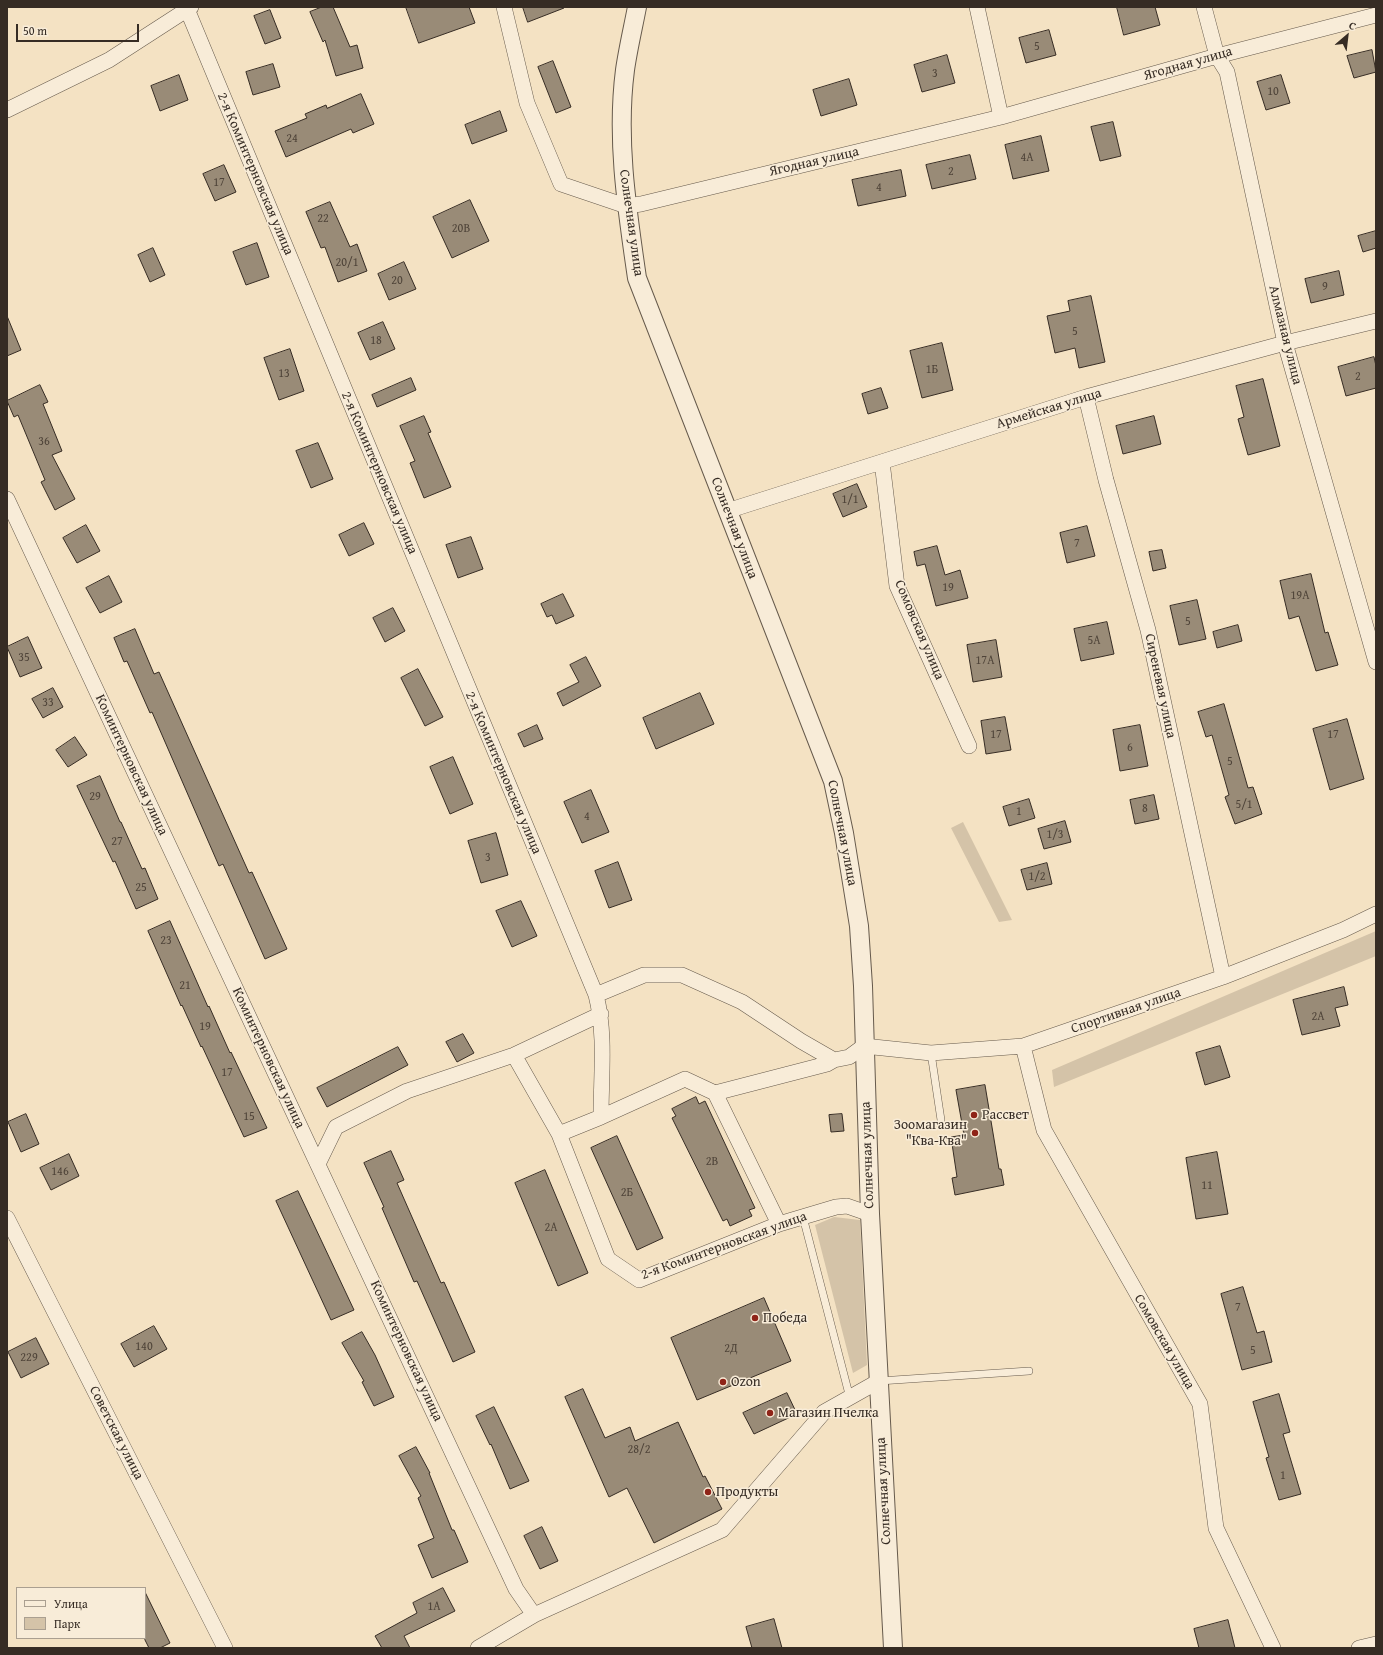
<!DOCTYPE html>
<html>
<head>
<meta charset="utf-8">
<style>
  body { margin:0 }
  #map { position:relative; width:1383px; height:1655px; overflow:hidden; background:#f4e2c3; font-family:"Gentium Book Plus",serif }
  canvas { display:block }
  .frame { position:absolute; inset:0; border:8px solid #362c24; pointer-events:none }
  .legend { position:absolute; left:16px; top:1587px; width:130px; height:52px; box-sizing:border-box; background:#f8ecd8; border:1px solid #aa9f90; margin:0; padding:5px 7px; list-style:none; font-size:12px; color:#362c24 }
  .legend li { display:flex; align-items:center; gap:8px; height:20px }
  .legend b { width:20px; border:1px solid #aa9f90 }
  .north { position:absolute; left:1327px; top:16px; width:40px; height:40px; -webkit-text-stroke:3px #f8ecd8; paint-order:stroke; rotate:28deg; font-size:11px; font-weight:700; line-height:16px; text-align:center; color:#362c24 }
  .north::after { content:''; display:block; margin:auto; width:14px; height:18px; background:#362c24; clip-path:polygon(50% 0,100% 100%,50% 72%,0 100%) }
  .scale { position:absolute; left:16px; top:24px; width:123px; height:18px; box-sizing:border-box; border:2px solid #362c24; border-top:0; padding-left:5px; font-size:12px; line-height:14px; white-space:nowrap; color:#362c24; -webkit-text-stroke:3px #f8ecd8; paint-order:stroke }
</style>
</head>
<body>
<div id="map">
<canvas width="1383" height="1655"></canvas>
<div class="frame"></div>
<ul class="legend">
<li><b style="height:5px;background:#f8ecd8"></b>Улица</li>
<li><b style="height:11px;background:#d4c3a8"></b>Парк</li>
</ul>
<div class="north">С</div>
<div class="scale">50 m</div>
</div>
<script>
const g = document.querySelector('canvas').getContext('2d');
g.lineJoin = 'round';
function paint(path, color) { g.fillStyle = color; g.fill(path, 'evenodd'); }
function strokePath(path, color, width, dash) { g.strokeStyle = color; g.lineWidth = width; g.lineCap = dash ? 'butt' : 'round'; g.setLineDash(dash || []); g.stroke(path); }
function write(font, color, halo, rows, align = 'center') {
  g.font = font + ' "Gentium Book Plus",serif'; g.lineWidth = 3; g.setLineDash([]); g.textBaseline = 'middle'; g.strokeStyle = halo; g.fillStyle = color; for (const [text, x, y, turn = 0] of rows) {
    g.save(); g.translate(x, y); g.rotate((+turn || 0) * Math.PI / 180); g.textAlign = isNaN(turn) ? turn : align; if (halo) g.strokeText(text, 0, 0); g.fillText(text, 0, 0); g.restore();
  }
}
const green = new Path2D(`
  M963,822L1012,920L999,922L951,828Z
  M1376,931V956L1054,1087L1052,1070Z
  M834,1217L860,1220L867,1365L853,1373L815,1225Z`);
const building = new Path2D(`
  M322,7H333L350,47L357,45L363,68L336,76L325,40L323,42L310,12Z
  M406,7H469L475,23L419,43Z
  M523,7H564V8L528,22Z
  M1117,7H1155L1160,25L1124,35Z
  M270,10L281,38L265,44L254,16Z
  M1049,30L1056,55L1026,63L1019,38Z
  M1372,50L1376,72L1354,78L1347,56Z
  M947,55L955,83L922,92L914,65Z
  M553,61L571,107L556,113L538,67Z
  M273,64L280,87L253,95L246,72Z
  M179,75L188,100L160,111L151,86Z
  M1281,75L1290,103L1266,110L1257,82Z
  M849,79L857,105L821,116L813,90Z
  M361,94L374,124L353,133L351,129L286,157L275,131L307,118L305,114L326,105L327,108Z
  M500,111L507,131L472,144L465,125Z
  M1113,122L1121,156L1100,161L1091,127Z
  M1041,136L1049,171L1013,179L1005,145Z
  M970,155L976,179L932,189L926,165Z
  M224,165L236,192L215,201L203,174Z
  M901,170L906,196L858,206L852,180Z
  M470,200L489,241L452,258L433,217Z
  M330,202L350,247L357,244L367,271L338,282L325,247L321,248L306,212Z
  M1376,231V248L1363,252L1358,236Z
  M257,243L269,277L246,285L233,252Z
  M153,248L165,275L150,282L138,255Z
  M404,262L416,289L389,300L378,274Z
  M1339,271L1344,295L1311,303L1305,279Z
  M1091,296L1105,362L1079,368L1075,348L1055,353L1047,316L1070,311L1068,301Z
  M7,316L21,350L7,356Z
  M383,322L395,349L370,360L358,333Z
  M942,343L953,390L922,398L910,351Z
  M290,349L304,391L279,400L264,358Z
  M1374,357L1376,366V388L1346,396L1338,367Z
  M411,378L416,390L377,407L372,395Z
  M1263,379L1280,446L1248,455L1238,419L1244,417L1236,386Z
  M40,385L48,402L43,404L62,451L52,455L75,499L55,510L41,482L45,480L18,415L14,417L7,401Z
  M881,388L888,408L868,414L862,394Z
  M424,416L431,432L428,433L451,487L424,498L410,463L415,461L400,426Z
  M1154,416L1161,444L1123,454L1116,426Z
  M318,443L333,479L311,488L296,451Z
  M857,484L867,507L843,517L833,494Z
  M364,523L374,544L349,556L339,535Z
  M86,525L100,551L77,563L63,538Z
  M1087,526L1095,556L1067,563L1060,533Z
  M471,537L483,569L458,578L446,545Z
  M937,546L945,575L960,570L968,598L936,606L925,564L917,566L914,552Z
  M1162,550L1166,568L1153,571L1149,552Z
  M1311,574L1325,633L1328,632L1338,665L1316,671L1299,616L1289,619L1280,581Z
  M109,576L122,602L100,613L86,588Z
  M563,594L574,616L556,624L552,615L547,617L541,604Z
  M1197,600L1206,639L1179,645L1170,606Z
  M393,608L405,631L385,642L373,618Z
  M1107,622L1114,654L1081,661L1074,629Z
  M1238,625L1242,641L1217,648L1213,632Z
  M135,629L154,674L159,672L249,873L252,872L287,949L265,959L223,864L219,866L152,712L150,713L127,661L124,662L114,638Z
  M28,637L42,668L20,677L7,647Z
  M996,640L1002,677L973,682L967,645Z
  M586,657L601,686L563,706L557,693L579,682L570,665Z
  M418,669L443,717L425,726L401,678Z
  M53,688L63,707L43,718L32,699Z
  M700,693L714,724L656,749L643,718Z
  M1224,704L1248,788L1253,787L1262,814L1235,824L1225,797L1229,795L1212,735L1206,737L1198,712Z
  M1005,717L1011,750L986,754L981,721Z
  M1347,719L1364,779L1330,790L1313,729Z
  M537,725L543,739L524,747L518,734Z
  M1140,725L1148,766L1120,771L1113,730Z
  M75,737L87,755L68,767L56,750Z
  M453,757L473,804L450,814L430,767Z
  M100,776L120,822H121L142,869L145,868L158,899L136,909L115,861L113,862L77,786Z
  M591,790L609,832L582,843L564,802Z
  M1154,795L1159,819L1135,824L1130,800Z
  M1029,799L1035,818L1009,826L1003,807Z
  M1065,821L1071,842L1044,849L1038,829Z
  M496,833L508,875L481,883L468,841Z
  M618,862L632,900L609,908L595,871Z
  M1047,863L1052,884L1027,890L1021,870Z
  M521,901L537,936L512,947L496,911Z
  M170,921L208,1007L209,1006L230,1053L231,1052L267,1128L244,1137L202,1046L201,1047L182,1005L181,1006L148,931Z
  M1344,987L1348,1005L1335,1008L1340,1026L1302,1035L1293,1000Z
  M463,1034L474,1053L457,1062L446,1042Z
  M1220,1046L1230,1077L1205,1085L1196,1053Z
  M398,1047L408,1065L327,1107L317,1088Z
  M985,1085L999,1169H1001L1004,1185L955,1195L952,1178L957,1177L951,1137L964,1135L956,1090Z
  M696,1097L699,1104L705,1101L755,1208L749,1210L752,1216L730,1226L727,1219L723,1221L672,1118L676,1116L672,1109Z
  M26,1114L39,1144L21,1152L8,1122Z
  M842,1114L844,1131L831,1132L829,1115Z
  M617,1136L663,1238L637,1250L591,1148Z
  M391,1151L404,1180L397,1183L441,1283L444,1282L475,1352L453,1362L417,1281L414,1282L382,1208L384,1207L364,1163Z
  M1217,1152L1228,1214L1196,1219L1186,1158Z
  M69,1154L79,1176L51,1190L40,1168Z
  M545,1170L588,1273L558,1286L515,1183Z
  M298,1191L354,1310L331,1320L276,1201Z
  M1243,1287L1257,1333L1264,1331L1272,1362L1242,1370L1221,1294Z
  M764,1298L791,1361L697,1400L671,1338Z
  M154,1326L167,1349L134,1367L121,1344Z
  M362,1332L375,1355L394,1397L374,1406L362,1382L364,1381L342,1343Z
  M36,1338L49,1364L21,1378L8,1352Z
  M583,1389L605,1438L630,1427L635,1441L678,1422L703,1477L705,1476L722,1509L654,1543L627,1488L609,1497L565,1397Z
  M787,1393L797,1414L754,1434L743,1413Z
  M1279,1394L1290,1432L1283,1434L1301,1494L1279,1500L1266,1458L1269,1457L1253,1402Z
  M494,1407L529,1481L510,1489L491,1444L490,1445L476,1416Z
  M416,1447L430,1473H429L452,1530H454L468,1562L432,1578L418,1545L434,1538L418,1498L421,1496L399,1456Z
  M542,1527L558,1561L540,1569L524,1536Z
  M443,1588L455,1611L404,1636L410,1648H382L375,1636L417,1613L413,1603Z
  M145,1592L170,1643L160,1648H149L145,1640Z
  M774,1619L782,1648H752L746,1627Z
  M1228,1620L1235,1648H1199L1194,1629Z`);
const service = new Path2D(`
  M931,1053L941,1120
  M803,1217L850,1398
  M879,1381L1029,1371`);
const minor = new Path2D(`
  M504,7L527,103L561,184L626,206L641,204L1001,117L1217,56L1376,15
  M977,7L1001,117
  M1204,7L1217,56L1227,72L1285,343L1376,662
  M187,9L596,995C606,1034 601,1076 601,1117L559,1134L608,1259L639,1280L779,1224L836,1207L847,1206L870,1214
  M7,110L109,60L191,7
  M1086,397L1106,480L1148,630L1223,977
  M882,462L897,586L969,746
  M7,499L516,1589L534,1615
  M727,511L1086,397L1285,343L1376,321
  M596,995L644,975H682L742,1002L801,1041L834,1060L849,1057L864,1046L931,1053L1023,1046L1223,977L1343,930L1376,914
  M1023,1046L1044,1130L1200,1404L1216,1528L1273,1648
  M514,1055L559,1134
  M715,1093L779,1224
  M601,1117L685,1079L715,1093L827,1064L834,1060
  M318,1164L336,1127L407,1091L514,1055L601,1014
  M7,1218L225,1648
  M478,1648L534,1615L722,1530L824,1412L879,1381
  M1359,1648L1376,1644`);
const tertiary = new Path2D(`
  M637,7C633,28 628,49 625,70C616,139 627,209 637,278L833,781L844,833L859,926L863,986L870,1214L893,1648`);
const markers = [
  [974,1115,4,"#8f2418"],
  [975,1133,4,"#8f2418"],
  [755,1318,4,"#8f2418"],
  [723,1382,4,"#8f2418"],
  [770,1413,4,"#8f2418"],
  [708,1492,4,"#8f2418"]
];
const numberNames = [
  ["5",1037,47],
  ["3",935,74],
  ["10",1273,92],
  ["24",292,139],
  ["4А",1027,158],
  ["2",951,172],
  ["17",219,183],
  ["4",879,188],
  ["22",323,219],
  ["20В",461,229],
  ["20/1",347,263],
  ["20",397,281],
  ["9",1325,287],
  ["5",1075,332],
  ["18",376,341],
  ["1Б",932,370],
  ["13",284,374],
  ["2",1358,377],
  ["36",44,442],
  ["1/1",850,500],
  ["7",1077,544],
  ["19",948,588],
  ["19А",1300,596],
  ["5",1188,622],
  ["5А",1094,641],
  ["35",24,658],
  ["17А",985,661],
  ["33",48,703],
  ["17",996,735],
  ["17",1333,735],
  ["6",1130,748],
  ["5",1230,762],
  ["29",95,797],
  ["5/1",1244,805],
  ["8",1145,809],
  ["1",1019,812],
  ["4",587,817],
  ["1/3",1055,835],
  ["27",117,842],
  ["3",488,858],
  ["1/2",1037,877],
  ["25",141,888],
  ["23",166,941],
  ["21",185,986],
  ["2А",1318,1017],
  ["19",205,1027],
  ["17",227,1073],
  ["15",249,1117],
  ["2В",712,1162],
  ["146",60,1172],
  ["11",1207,1186],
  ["2Б",627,1193],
  ["2А",551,1228],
  ["7",1238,1308],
  ["140",144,1347],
  ["2Д",731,1349],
  ["5",1253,1351],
  ["229",29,1358],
  ["28/2",639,1450],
  ["1",1283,1476],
  ["1А",434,1607]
];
const streetNames = [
  ["Ягодная улица",1188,64,-16],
  ["Ягодная улица",814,162,-13],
  ["2-я Коминтерновская улица",255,174,67],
  ["Солнечная улица",631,223,82],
  ["Алмазная улица",1285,335,76],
  ["Армейская улица",1049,409,-17],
  ["2-я Коминтерновская улица",379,473,67],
  ["Солнечная улица",734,528,69],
  ["Сомовская улица",919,630,67],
  ["Сиреневая улица",1160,686,78],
  ["Коминтерновская улица",131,765,65],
  ["2-я Коминтерновская улица",503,773,67],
  ["Солнечная улица",842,833,79],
  ["Спортивная улица",1126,1011,-19],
  ["Коминтерновская улица",268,1058,65],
  ["Солнечная улица",868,1155,-92],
  ["2-я Коминтерновская улица",724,1246,-20],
  ["Сомовская улица",1164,1342,60],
  ["Коминтерновская улица",406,1351,65],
  ["Советская улица",116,1433,63],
  ["Солнечная улица",884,1491,-93]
];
const poiNames = [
  ["Рассвет",982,1115],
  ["Зоомагазин",967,1125,"right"],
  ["\"Ква-Ква\"",967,1141,"right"],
  ["Победа",763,1318],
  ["Ozon",731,1382],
  ["Магазин Пчелка",778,1413],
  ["Продукты",716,1492]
];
paint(green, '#d4c3a8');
paint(building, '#998b77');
strokePath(building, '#362c24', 1);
strokePath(service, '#665a4c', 8);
strokePath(minor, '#665a4c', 16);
strokePath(tertiary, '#665a4c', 20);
strokePath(service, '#f8ecd8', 7);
strokePath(minor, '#f8ecd8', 15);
strokePath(tertiary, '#f8ecd8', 18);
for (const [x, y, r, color] of markers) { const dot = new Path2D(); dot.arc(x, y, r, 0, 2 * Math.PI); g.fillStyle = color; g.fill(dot); strokePath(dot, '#f8ecd8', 1.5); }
write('12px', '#4f4439', null, numberNames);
write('14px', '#362c24', '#f8ecd8', streetNames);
write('14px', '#362c24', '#f8ecd8', poiNames, 'left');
</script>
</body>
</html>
